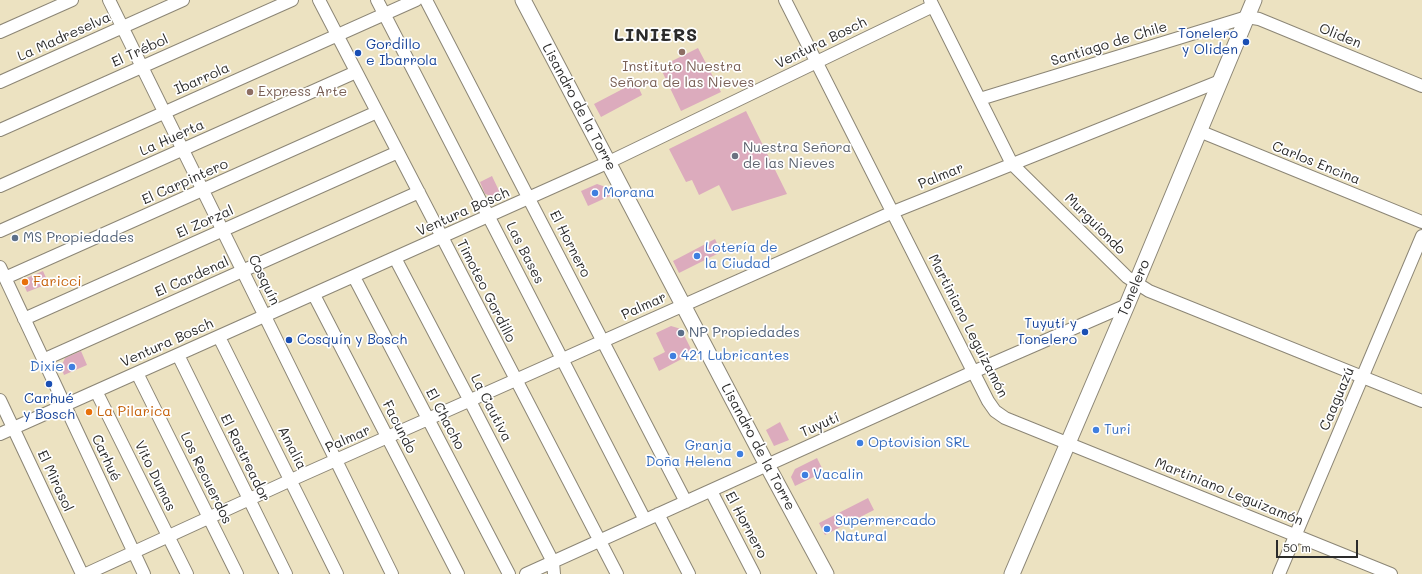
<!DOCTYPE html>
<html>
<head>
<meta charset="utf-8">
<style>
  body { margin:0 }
  #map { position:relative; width:1422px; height:574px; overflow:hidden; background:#ece2c1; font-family:Mali,sans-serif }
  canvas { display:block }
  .scale { position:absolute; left:1276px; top:540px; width:82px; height:18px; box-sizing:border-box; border:2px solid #2b2b2b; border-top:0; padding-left:5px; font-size:12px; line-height:14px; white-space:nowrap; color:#2b2b2b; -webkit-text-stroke:3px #fff; paint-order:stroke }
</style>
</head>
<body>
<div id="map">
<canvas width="1422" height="574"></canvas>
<div class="scale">50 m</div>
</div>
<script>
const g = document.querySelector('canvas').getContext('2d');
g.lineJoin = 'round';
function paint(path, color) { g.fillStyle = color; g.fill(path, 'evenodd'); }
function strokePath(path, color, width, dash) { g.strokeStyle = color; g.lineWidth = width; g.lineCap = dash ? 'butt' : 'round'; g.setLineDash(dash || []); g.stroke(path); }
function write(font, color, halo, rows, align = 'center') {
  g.font = font + ' Mali,sans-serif'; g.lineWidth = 3.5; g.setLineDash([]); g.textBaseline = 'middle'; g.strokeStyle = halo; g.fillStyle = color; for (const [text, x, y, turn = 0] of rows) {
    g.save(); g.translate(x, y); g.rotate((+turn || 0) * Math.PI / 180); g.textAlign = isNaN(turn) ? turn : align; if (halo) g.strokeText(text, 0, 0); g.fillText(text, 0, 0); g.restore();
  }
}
const building = new Path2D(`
  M698,48L721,92L681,111L660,67Z
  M636,82L642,95L601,117L594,104Z
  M746,111L787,194L732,211L719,185L699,195L692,180L686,182L669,149Z
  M492,176L501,195L495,197L485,194L480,182Z
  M597,184L606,187L610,196L588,206L581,191Z
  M715,239L721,252L679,273L673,261Z
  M43,271L47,280L43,281L45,285L27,292L22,280Z
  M671,326L681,329L693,353L659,371L653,358L665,352L656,333Z
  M81,351L87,365L64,375L61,367L65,358Z
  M780,422L789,440L774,446L766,430Z
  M817,458L824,472L795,486L791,477L795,469Z
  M868,498L874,510L825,535L819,523Z`);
const minor = new Path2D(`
  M109,0L392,574
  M319,0L617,574
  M377,0L645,520
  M426,0L686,502
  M785,0L988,401L995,411L1005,418L1391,574
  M930,0L1012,164L1127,277L1149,291L1422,401
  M0,32L72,0
  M0,82L183,0
  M980,99L1247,17L1259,19L1422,86
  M0,130L292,0
  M1199,131L1422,222
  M0,186L416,0
  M0,231L356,72
  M395,258L470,401L553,562L554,574
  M0,267L144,574
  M354,277L509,574
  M5,278L377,112
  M314,295L458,574
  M24,319L398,152
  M219,337L337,574
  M178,355L286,574
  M43,360L419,192
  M137,373L237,574
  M96,391L187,574
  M0,400L82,574
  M0,434L609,162L933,6
  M711,491L754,574
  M658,514L689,574
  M86,574L291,480L893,212L1220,81
  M526,574L973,372L1127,305
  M1279,574L1422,236`);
const tertiary = new Path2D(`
  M523,0L767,465L826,574
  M1012,574L1127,305L1254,0`);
const markers = [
  [1246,42,4,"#1a4fb4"],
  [682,52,4,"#8d6e63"],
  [358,53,4,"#1a4fb4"],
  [250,92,4,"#8d6e63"],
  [735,156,4,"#6b7280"],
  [595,193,4,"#3f7fe0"],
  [15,238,4,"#5c6f8a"],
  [697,256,4,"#3f7fe0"],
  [25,282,4,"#e8710a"],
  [1085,332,4,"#1a4fb4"],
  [681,333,4,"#5c6f8a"],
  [289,340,4,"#1a4fb4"],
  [673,356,4,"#3f7fe0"],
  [72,367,4,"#3f7fe0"],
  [49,384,4,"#1a4fb4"],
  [89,412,4,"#e8710a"],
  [1096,430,4,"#3f7fe0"],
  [860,443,4,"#3f7fe0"],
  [740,454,4,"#3f7fe0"],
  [805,475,4,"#3f7fe0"],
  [827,529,4,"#3f7fe0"]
];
const transitNames = [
  ["Tonelero",1238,34],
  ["y Oliden",1238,50],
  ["Gordillo",366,45,"left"],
  ["e Ibarrola",366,61,"left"],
  ["Tuyutí y",1077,324],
  ["Tonelero",1077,340],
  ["Cosquín y Bosch",297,340,"left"],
  ["Carhué",49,399,"center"],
  ["y Bosch",49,415,"center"]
];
const streetNames = [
  ["Oliden",1340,36,22],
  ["La Madreselva",64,37,-24],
  ["Ventura Bosch",821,43,-26],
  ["Santiago de Chile",1109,44,-17],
  ["El Trébol",140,51,-24],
  ["Ibarrola",202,79,-24],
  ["Lisandro de la Torre",579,107,62],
  ["La Huerta",172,138,-24],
  ["Carlos Encina",1316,163,22],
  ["Palmar",941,176,-22],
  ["El Carpintero",185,182,-24],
  ["Ventura Bosch",463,212,-24],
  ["El Zorzal",205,222,-24],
  ["Murguiondo",1095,224,45],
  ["El Hornero",570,244,63],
  ["Las Bases",525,253,63],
  ["El Cardenal",192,277,-24],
  ["Cosquín",264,280,64],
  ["Tonelero",1134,288,-67],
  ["Timoteo Gordillo",486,291,63],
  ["Palmar",644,306,-24],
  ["Martiniano Leguizamón",968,326,63],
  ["Ventura Bosch",167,343,-24],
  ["Caaguazú",1337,399,-67],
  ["La Cautiva",491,408,63],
  ["El Chacho",445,419,62],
  ["Tuyutí",820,425,-24],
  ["Facundo",399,427,63],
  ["Palmar",348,439,-24],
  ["Lisandro de la Torre",758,447,62],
  ["Amalia",292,448,63],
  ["Carhué",106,458,65],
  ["El Rastreador",245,458,64],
  ["Vito Dumas",155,476,64],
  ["Los Recuerdos",206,478,64],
  ["El Mirasol",55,481,65],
  ["Martiniano Leguizamón",1229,492,22],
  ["El Hornero",746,525,62]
];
const educationNames = [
  ["Instituto Nuestra",682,67],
  ["Señora de las Nieves",682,83],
  ["Express Arte",258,92,"left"]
];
const worshipNames = [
  ["Nuestra Señora",743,148],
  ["de las Nieves",743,164]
];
const shopNames = [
  ["Morana",603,193],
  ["Lotería de",705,248],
  ["la Ciudad",705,264],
  ["421 Lubricantes",681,356],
  ["Dixie",64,367,"right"],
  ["Turi",1104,430],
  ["Optovision SRL",868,443],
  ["Granja",732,446,"right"],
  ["Doña Helena",732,462,"right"],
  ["Vacalin",813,475],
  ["Supermercado",835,521],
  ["Natural",835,537]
];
const serviceNames = [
  ["MS Propiedades",23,238],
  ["NP Propiedades",689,333]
];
const foodNames = [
  ["Faricci",33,282],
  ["La Pilarica",97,412]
];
const districtNames = [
  ["LINIERS",656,35]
];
paint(building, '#dcabbd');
strokePath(minor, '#8c8676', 14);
strokePath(tertiary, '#8c8676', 17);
strokePath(minor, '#fff', 12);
strokePath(tertiary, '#fff', 15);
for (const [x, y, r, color] of markers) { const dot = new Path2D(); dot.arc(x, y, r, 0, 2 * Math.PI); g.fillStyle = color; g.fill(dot); strokePath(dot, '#fff', 1.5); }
write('14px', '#164399', '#fff', transitNames, 'right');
write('14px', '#2b2b2b', '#fff', streetNames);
write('14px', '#785e54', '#fff', educationNames);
write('14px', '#5b616d', '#fff', worshipNames, 'left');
write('14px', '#366cbe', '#fff', shopNames, 'left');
write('14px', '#4e5e75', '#fff', serviceNames, 'left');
write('14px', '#c56008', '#fff', foodNames, 'left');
g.letterSpacing = '1px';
write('bold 18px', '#2b2b2b', '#fff', districtNames);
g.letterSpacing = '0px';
</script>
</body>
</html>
